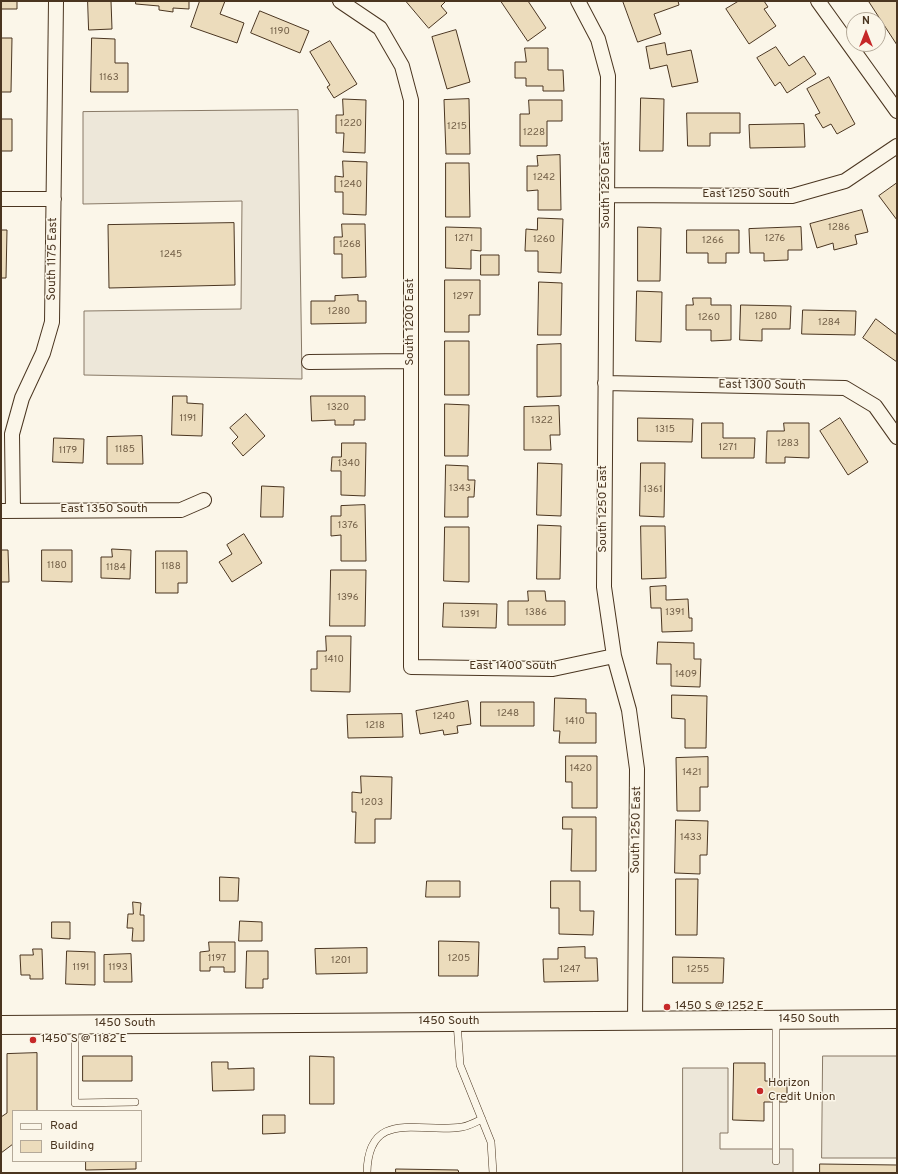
<!DOCTYPE html>
<html>
<head>
<meta charset="utf-8">
<style>
  body { margin:0 }
  #map { position:relative; width:898px; height:1174px; overflow:hidden; background:#fbf6e9; font-family:Overpass,sans-serif }
  canvas { display:block }
  .frame { position:absolute; inset:0; border:2px solid #4a3520; pointer-events:none }
  .legend { position:absolute; left:12px; top:1110px; width:130px; height:52px; box-sizing:border-box; background:#fbf6e9; border:1px solid #b4a999; margin:0; padding:5px 7px; list-style:none; font-size:12px; color:#4a3520 }
  .legend li { display:flex; align-items:center; gap:8px; height:20px }
  .legend b { width:20px; border:1px solid #b4a999 }
  .north { position:absolute; left:846px; top:12px; width:40px; height:40px; box-sizing:border-box; background:#fbf6e9; border:1px solid #b4a999; border-radius:50%; rotate:0deg; font-size:11px; font-weight:700; line-height:16px; text-align:center; color:#4a3520 }
  .north::after { content:''; display:block; margin:auto; width:14px; height:18px; background:#c62828; clip-path:polygon(50% 0,100% 100%,50% 72%,0 100%) }
</style>
</head>
<body>
<div id="map">
<canvas width="898" height="1174"></canvas>
<div class="frame"></div>
<ul class="legend">
<li><b style="height:5px;background:#fbf6e9"></b>Road</li>
<li><b style="height:11px;background:#ecdcbc"></b>Building</li>
</ul>
<div class="north">N</div>
</div>
<script>
const g = document.querySelector('canvas').getContext('2d');
g.lineJoin = 'round';
function paint(path, color) { g.fillStyle = color; g.fill(path, 'evenodd'); }
function strokePath(path, color, width, dash) { g.strokeStyle = color; g.lineWidth = width; g.lineCap = dash ? 'butt' : 'round'; g.setLineDash(dash || []); g.stroke(path); }
function write(font, color, halo, rows, align = 'center') {
  g.font = font + ' Overpass,sans-serif'; g.lineWidth = 3; g.setLineDash([]); g.textBaseline = 'middle'; g.strokeStyle = halo; g.fillStyle = color; for (const [text, x, y, turn = 0] of rows) {
    g.save(); g.translate(x, y); g.rotate((+turn || 0) * Math.PI / 180); g.textAlign = isNaN(turn) ? turn : align; if (halo) g.strokeText(text, 0, 0); g.fillText(text, 0, 0); g.restore();
  }
}
const parking = new Path2D(`
  M298,110L302,379L84,375V311L241,309L242,201L83,204V112Z
  M823,1056H897V1158H822Z
  M683,1068H728V1133H720V1149H793V1173H683Z`);
const building = new Path2D(`
  M1,1H17V9H1Z
  M88,1H111L112,29L89,30Z
  M136,1H189V9L173,8V12L159,10V6L136,4Z
  M200,1H225L220,14L244,23L237,43L191,27Z
  M406,1H446L441,6L447,13L429,28Z
  M501,1H528L546,28L528,41Z
  M623,1H678L679,5L654,14L661,34L638,42Z
  M739,1H764L768,7L764,9L776,26L749,44L726,9Z
  M871,1H897V45L869,2Z
  M260,11L309,31L300,53L251,33Z
  M456,30L470,82L447,89L432,37Z
  M1,38H12L11,92H1Z
  M92,38L115,39V63H128V92H91Z
  M330,41L357,84L334,98L327,87L330,85L310,52Z
  M665,43L667,55L691,50L698,82L672,87L667,65L650,69L646,47Z
  M776,47L789,66L804,56L816,74L787,93L780,82L775,86L757,58Z
  M525,48H548V70H563L564,91H543V86H526V78H515V62H526Z
  M829,77L855,124L837,134L831,124L823,128L815,115L820,113L807,89Z
  M641,98L664,99L663,151H640Z
  M343,99L366,100L365,153L343,152L344,133H336V115H343Z
  M469,99L470,154H446L444,100Z
  M529,100H562V121H547V146H520V114H529Z
  M687,113H740V133H710V146H688Z
  M1,119H12V151H1Z
  M804,124L805,147L750,148L749,125Z
  M560,155L561,210H538V190L527,191V166H538L537,156Z
  M343,161L367,162L366,215L343,214V192H335V176L343,177Z
  M446,163H469L470,217H446Z
  M897,183V220L879,196Z
  M862,210L868,232L855,235L857,244L834,250L833,243L817,248L810,224Z
  M538,218L563,219L561,273L538,272V251H525L526,229L537,230Z
  M234,223L235,285L109,288L108,225Z
  M342,224H365L366,277L342,278V254H334V237H342Z
  M446,227L481,228V251L471,250V269L446,268Z
  M638,227L661,228L660,281H638Z
  M801,227L802,250H788V260L764,261V253H750L749,229Z
  M1,230H7L6,278H1Z
  M687,230H739V253H726V263H708V253H687Z
  M481,255H499V275H481Z
  M445,280H480V315H469V332H445Z
  M539,282L562,283L561,335H538Z
  M637,291L662,292L661,342L636,341Z
  M358,295V301H366V323L311,324V301H335V296Z
  M693,298H711V305H731V340L711,341V330H686V305H693Z
  M741,305L791,306L790,329H762V341L740,340Z
  M803,310L856,311L855,335L802,334Z
  M876,319L897,335V362L863,338Z
  M445,341H469V395H445Z
  M561,344V396L537,397V345Z
  M173,396H187V403L203,404L202,436L172,435Z
  M311,396H365V420H354V425H335V420L312,421Z
  M445,404L469,405L468,456H445Z
  M559,406L560,435H550L551,450H524V407Z
  M246,414L265,436L243,456L232,443L238,437L230,428Z
  M638,418L693,419L692,442L638,441Z
  M840,418L868,462L848,475L820,431Z
  M702,423H723V438H755L754,458H702Z
  M784,423H809V458L785,457V463H766L767,431H784Z
  M142,436L143,464H107V437Z
  M54,438L84,439L83,463L53,462Z
  M342,443H366L365,496L341,495V471H331L332,457H341Z
  M538,463L562,464L561,516L537,515Z
  M641,463H665L664,517L640,516Z
  M446,465L468,466V480H475L474,497H468V517H445Z
  M262,486L284,487L283,517H261Z
  M365,505L366,561H341V535L331,536V516H341V506Z
  M538,525L561,526L560,579H537Z
  M641,526H665L666,578L642,579Z
  M445,527H469V582L444,581Z
  M244,534L262,563L232,582L219,562L232,554L227,545Z
  M112,549L131,550L130,579L101,578V557H112Z
  M1,550H8L9,582H1Z
  M42,550H72V582L42,581Z
  M156,551H187V583H178V593H156Z
  M331,570H366L365,626H330Z
  M666,586V600L688,599L689,618H692V631L662,632L661,608H651L650,587Z
  M528,591H545L546,601H565V625H508V601H528Z
  M444,603L497,604L496,628L443,627Z
  M326,636H351L350,692L311,691V669H317V651H326Z
  M658,642L694,643V659H701L700,687L671,686V664H657Z
  M672,695L707,696L706,748H685V719L672,718Z
  M555,698L586,699V713H596V743H559L560,731H554Z
  M468,701L471,724L457,726L458,733L444,735L443,730L420,734L416,711Z
  M481,702H534V726H481Z
  M402,714L403,737L348,738L347,715Z
  M566,756H597V808H572V782H566Z
  M708,757V787H700V811H677L676,758Z
  M361,776L392,777L391,819H375V843H355L356,812H352V792L361,793Z
  M563,817H596V871H571L572,829H563Z
  M676,820L708,821L707,855H700V874L675,873Z
  M220,877L239,878L238,901H220Z
  M676,879H698L697,935H676Z
  M427,881H460V897H426Z
  M551,881H580V911H594L593,935L559,934V908H551Z
  M133,902L141,903L140,915H144V941H132L133,928H127L128,914H133Z
  M240,921L262,922V941H239Z
  M52,922H70V939L52,938Z
  M439,941L479,942L478,976H439Z
  M209,942H235V972H224V967H210V971H200V952L209,951Z
  M585,947V958H597L598,981L544,982L543,959H558V948Z
  M367,948V973L316,974L315,949Z
  M33,949H42L43,979H30V975H21L20,955H33Z
  M67,951L95,952V985L66,984Z
  M247,951H268V979H263V988H246Z
  M131,954L132,982H104V955Z
  M673,957L724,958L723,983H673Z
  M37,1053V1111H13V1144L1,1153V1117L7,1113V1054Z
  M83,1056H132V1081H83Z
  M310,1056L334,1057V1104H310Z
  M212,1062H228V1069L254,1068V1090L213,1091Z
  M734,1063H765V1081H787V1102H764V1121L733,1120Z
  M263,1115H285V1133L263,1134Z
  M86,1161H136V1169L86,1170Z
  M820,1164L897,1165V1173H820Z
  M396,1169L458,1170L459,1173H396Z`);
const service = new Path2D(`
  M457,1022L460,1065L491,1142L493,1173
  M75,1025V1103L135,1102
  M776,1081V1021
  M776,1161V1103
  M367,1173C368,1107 421,1134 462,1127C469,1126 476,1122 482,1119`);
const minor = new Path2D(`
  M340,1L380,28L402,66L411,100V667L553,669L614,656
  M578,1L598,39L608,76L604,587L614,656L629,710L637,769L635,1021
  M818,1L897,111
  M607,195L792,196L845,181L897,146
  M1,199H54
  M309,362L411,361
  M605,383L845,388L875,406L897,437
  M1,511L181,510L204,500
  M13,511L12,434L22,398L43,353L52,322L56,1`);
const tertiary = new Path2D(`
  M1,1025L897,1019`);
const markers = [
  [667,1007,4,"#c62828"],
  [33,1040,4,"#c62828"],
  [760,1091,4,"#c62828"]
];
const numberNames = [
  ["1190",280,32],
  ["1163",109,78],
  ["1220",351,124],
  ["1215",457,127],
  ["1228",534,133],
  ["1242",544,178],
  ["1240",351,185],
  ["1286",839,228],
  ["1271",464,239],
  ["1276",775,239],
  ["1260",544,240],
  ["1266",713,241],
  ["1268",350,245],
  ["1245",171,255],
  ["1297",463,297],
  ["1280",339,312],
  ["1280",766,317],
  ["1260",709,318],
  ["1284",829,323],
  ["1320",338,408],
  ["1191",188,419],
  ["1322",542,421],
  ["1315",665,430],
  ["1283",788,444],
  ["1271",728,448],
  ["1185",125,450],
  ["1179",68,451],
  ["1340",349,464],
  ["1343",460,489],
  ["1361",653,490],
  ["1376",348,526],
  ["1180",57,566],
  ["1188",171,567],
  ["1184",116,568],
  ["1396",348,598],
  ["1386",536,613],
  ["1391",675,613],
  ["1391",470,615],
  ["1410",334,660],
  ["1409",686,675],
  ["1248",508,714],
  ["1240",444,717],
  ["1410",575,722],
  ["1218",375,726],
  ["1420",581,769],
  ["1421",692,773],
  ["1203",372,803],
  ["1433",691,838],
  ["1197",217,959],
  ["1205",459,959],
  ["1201",341,961],
  ["1191",81,968],
  ["1193",118,968],
  ["1247",570,970],
  ["1255",698,970]
];
const streetNames = [
  ["South 1250 East",607,185,-90],
  ["East 1250 South",746,195],
  ["South 1175 East",53,259,-89],
  ["South 1200 East",411,322,-90],
  ["East 1300 South",762,386,1],
  ["South 1250 East",604,509,-90],
  ["East 1350 South",104,510],
  ["East 1400 South",513,667],
  ["South 1250 East",637,830,-89],
  ["1450 South",809,1020],
  ["1450 South",449,1022],
  ["1450 South",125,1024]
];
const poiNames = [
  ["1450 S @ 1252 E",675,1007],
  ["1450 S @ 1182 E",41,1040],
  ["Horizon",768,1084],
  ["Credit Union",768,1098]
];
paint(parking, '#ede7d9');
strokePath(parking, '#887966', 1);
paint(building, '#ecdcbc');
strokePath(building, '#4a3520', 1);
strokePath(service, '#4a3520', 8);
strokePath(minor, '#4a3520', 16);
strokePath(tertiary, '#4a3520', 20);
strokePath(service, '#fbf6e9', 7);
strokePath(minor, '#fbf6e9', 14);
strokePath(tertiary, '#fbf6e9', 18);
for (const [x, y, r, color] of markers) { const dot = new Path2D(); dot.arc(x, y, r, 0, 2 * Math.PI); g.fillStyle = color; g.fill(dot); strokePath(dot, '#fbf6e9', 1.5); }
write('10px', '#725f47', null, numberNames);
write('12px', '#4a3520', '#fbf6e9', streetNames);
write('12px', '#4a3520', '#fbf6e9', poiNames, 'left');
</script>
</body>
</html>
